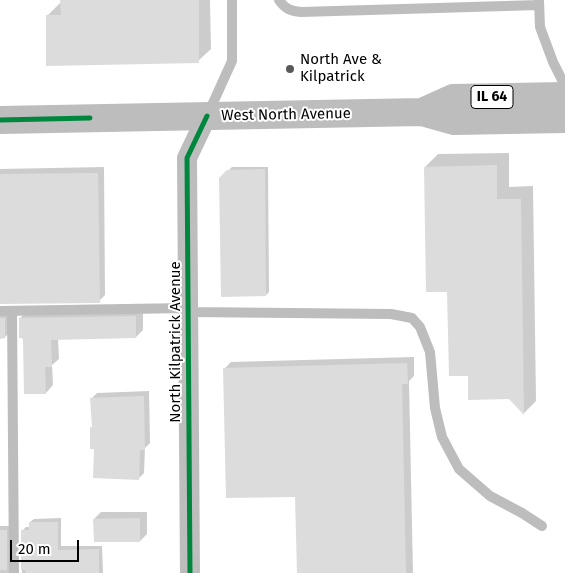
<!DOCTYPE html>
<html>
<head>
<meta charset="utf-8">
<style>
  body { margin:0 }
  #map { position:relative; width:565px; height:573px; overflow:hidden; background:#fff; font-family:"Fira Sans",sans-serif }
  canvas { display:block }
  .scale { position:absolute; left:10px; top:540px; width:69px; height:22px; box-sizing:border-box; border:2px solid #000; border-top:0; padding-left:6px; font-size:15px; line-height:18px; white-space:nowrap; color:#000; -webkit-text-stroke:4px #fff; paint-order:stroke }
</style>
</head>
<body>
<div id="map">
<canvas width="565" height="573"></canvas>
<div class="scale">20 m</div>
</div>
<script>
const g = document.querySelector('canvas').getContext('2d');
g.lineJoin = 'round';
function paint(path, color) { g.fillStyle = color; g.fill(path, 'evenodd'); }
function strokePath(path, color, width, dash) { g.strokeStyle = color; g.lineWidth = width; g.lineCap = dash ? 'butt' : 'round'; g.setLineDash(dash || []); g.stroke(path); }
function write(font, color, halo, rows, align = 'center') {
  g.font = font + ' "Fira Sans",sans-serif'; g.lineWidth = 4; g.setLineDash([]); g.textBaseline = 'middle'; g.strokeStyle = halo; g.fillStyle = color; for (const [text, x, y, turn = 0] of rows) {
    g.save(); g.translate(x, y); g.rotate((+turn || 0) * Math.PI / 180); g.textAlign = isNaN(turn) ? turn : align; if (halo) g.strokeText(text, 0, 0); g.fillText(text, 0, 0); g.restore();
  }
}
const shadow = new Path2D(`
  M62,0H210L211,49L198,61L47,16L60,3H62Z
  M509,153V187L533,186L536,401L524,413L510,398L469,375L449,291L425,167L438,154Z
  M104,167L105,295L99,301L0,303V169Z
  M232,167H268L269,292L266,295L220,179Z
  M0,308L11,312V331L5,337H0Z
  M143,309V330L136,337L58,339L59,359L52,365L53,385L46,393L23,336L20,318L28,311Z
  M414,357V376L409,381L413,573H298L296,496L224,369L231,362Z
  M149,391L150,443L145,448L144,473L138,479L95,448L91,428L93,426L92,398L97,393Z
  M101,512H147V534L140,541L94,519Z
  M61,518V546H102L103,573H22V531L26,527H30V522L34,519Z
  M0,526H10L12,573H0Z`);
const building = new Path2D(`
  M60,0H199V63L46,66V15H61Z
  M497,165V199H521L524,415L509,399L468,400V376H449L447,292H426L424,167Z
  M265,169L266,296L221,297L219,178L227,170Z
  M98,173L100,303L0,304V174Z
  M136,316V338L51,340L52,367H45L46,394H24L23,340L22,338H19V318Z
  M0,318H5V338L0,339Z
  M407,363L408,384H402L406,573H297L295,497L226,498L223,368Z
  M144,396L145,450H140L139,480L93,478L94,449H90V427H92L90,398Z
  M140,518V542H94L93,519Z
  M29,522H58V550L99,549V573H26L25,570H21V530H29Z
  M0,530H7V570H0Z`);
const lane = new Path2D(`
  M279,0C285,9 291,11 301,12L539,5
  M539,0L540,27L553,62L565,86
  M208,114L232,61V0
  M0,311L188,308
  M12,311L14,573
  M188,312L391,314L412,318L420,327L430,352L435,408L442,437L459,469L490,496L522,513L542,526`);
const street = new Path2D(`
  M190,573L187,158L207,116`);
const primary = new Path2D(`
  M422,112L453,98L565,96
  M0,120L422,112L454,121L565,119`);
const cycleway = new Path2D(`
  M0,120L90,118
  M190,573L187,158L207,116`);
const markers = [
  [290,69,5,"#595959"]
];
const shields = [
  [492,97,42]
];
const shieldNames = [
  ["IL 64",492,97]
];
const poiNames = [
  ["North Ave &",300,60],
  ["Kilpatrick",300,77]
];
const streetNames = [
  ["West North Avenue",286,115,-1],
  ["North Kilpatrick Avenue",176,342,-90]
];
paint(shadow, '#0003');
paint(building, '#dcdcdc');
strokePath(lane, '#bdbdbd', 10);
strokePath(street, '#bdbdbd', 20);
strokePath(primary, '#bdbdbd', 28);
strokePath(cycleway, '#00873e', 5);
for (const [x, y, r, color] of markers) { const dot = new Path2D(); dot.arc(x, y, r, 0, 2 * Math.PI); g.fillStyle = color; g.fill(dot); strokePath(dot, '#fff', 2); }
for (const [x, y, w] of shields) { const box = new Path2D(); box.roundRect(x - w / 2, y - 11.5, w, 23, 4); g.fillStyle = '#fff'; g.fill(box); strokePath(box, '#000', 1); }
write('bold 14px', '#000', null, shieldNames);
write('15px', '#000', '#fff', poiNames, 'left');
write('15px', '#000', '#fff', streetNames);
</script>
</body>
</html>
